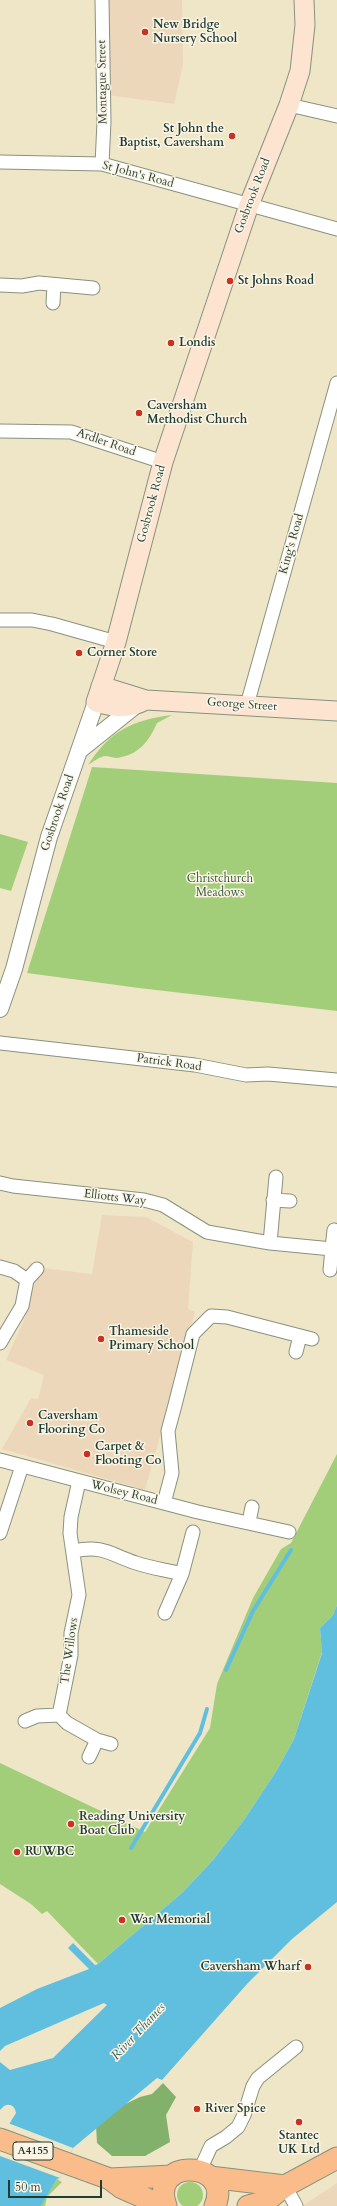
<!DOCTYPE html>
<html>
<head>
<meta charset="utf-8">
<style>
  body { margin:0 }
  #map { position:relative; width:337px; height:2206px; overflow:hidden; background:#efe6c8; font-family:Cardo,serif }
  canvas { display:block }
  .scale { position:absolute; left:8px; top:2180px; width:94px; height:18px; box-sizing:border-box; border:2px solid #1f3d34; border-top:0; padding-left:5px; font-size:12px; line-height:14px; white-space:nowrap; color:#1f3d34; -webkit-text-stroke:3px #fcf5e5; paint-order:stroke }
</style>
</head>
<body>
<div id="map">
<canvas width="337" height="2206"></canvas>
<div class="scale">50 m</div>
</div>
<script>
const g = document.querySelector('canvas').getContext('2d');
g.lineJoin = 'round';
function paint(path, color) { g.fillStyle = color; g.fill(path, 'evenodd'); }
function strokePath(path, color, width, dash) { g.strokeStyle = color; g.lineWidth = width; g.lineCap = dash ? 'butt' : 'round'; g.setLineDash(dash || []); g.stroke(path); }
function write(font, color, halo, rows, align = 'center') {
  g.font = font + ' Cardo,serif'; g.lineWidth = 3; g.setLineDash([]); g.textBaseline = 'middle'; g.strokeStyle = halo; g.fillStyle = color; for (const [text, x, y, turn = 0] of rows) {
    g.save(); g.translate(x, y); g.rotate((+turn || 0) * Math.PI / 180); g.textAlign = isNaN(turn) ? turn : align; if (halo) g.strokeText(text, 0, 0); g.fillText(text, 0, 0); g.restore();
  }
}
const built = new Path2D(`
  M108,0H182L183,65L174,104L108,95Z
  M102,1215L146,1217L193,1242L188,1309L195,1312L145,1490L2,1449L31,1398L38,1399L44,1375L6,1360L25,1318L29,1295L43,1268L92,1274Z
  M337,2183V2206H302L322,2193Z`);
const green = new Path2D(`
  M172,715L157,723C149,741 139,755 117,758C113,758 109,756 105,756C99,757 93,762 88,765C110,731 132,720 172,715Z
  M92,767L337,783V1011L139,988L27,973Z
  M0,834L28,842L11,891L0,888Z
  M337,1454V1605L333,1615L320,1628L322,1652L294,1739L277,1770L244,1820L213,1860L182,1893L98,1964L47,1911L42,1914L31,1904L0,1884V1763L145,1832L210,1728L217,1684L253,1598L281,1549L291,1543Z
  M57,2179L62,2182L47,2197L45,2206H41Z
  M177 2195a13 13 0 1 1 26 0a13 13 0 1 1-26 0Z`);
const forest = new Path2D(`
  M163,2083L176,2097L166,2115L170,2142L145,2156H112L97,2143L96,2125L113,2110L140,2097L152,2094Z`);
const water = new Path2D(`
  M337,1605V1902L292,1939L247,1984L162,2080L157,2078L73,2148L60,2178L57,2179L41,2206H0V2139L16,2113C15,2106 10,2103 4,2106L0,2110V2062L10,2070L53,2058L107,2005L104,2003L97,2006L5,2046L0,2051V2008L37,1989L89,1969L68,1948L73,1943L95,1965L98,1964L182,1893L213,1860L244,1820L277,1770L294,1739L322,1653L320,1628L333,1615Z`);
const pier = new Path2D(`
  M8,2123L73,2148L60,2178L0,2156V2135Z`);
const stream = new Path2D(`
  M226,1670L253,1611L291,1550
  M131,1848L200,1733L207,1709`);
const minor = new Path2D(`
  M102,0L104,122L102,164
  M289,105L337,116
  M0,162L102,164L337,229
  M0,285L22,286L39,283L93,288
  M53,303L54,285
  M0,431L71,432L163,462
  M0,620H32L52,624L116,642
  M247,705L337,383
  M0,1043L195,1065L246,1075L268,1074L337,1080
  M0,1183L13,1186L144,1200L163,1205L207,1232L270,1243L332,1249L334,1230
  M273,1200L290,1201
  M270,1243L276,1177
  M0,1267L14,1271L27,1280
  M330,1270L332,1249
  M0,1343L22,1306L27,1280L37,1269
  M296,1352L300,1336
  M0,1460L198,1512L289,1532
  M164,1503L172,1473L168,1431L175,1405L193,1334L211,1316L227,1317L312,1339
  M249,1522L252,1507
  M0,1533L22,1466
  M73,1551C104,1545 109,1554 136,1563C150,1568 167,1570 182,1574
  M165,1613L182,1574L193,1532
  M59,1715L67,1723L97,1740
  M25,1721L37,1716L59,1715L71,1655V1633L79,1595L70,1533L71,1517L79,1481
  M89,1757L97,1740L111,1744
  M200,2170L211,2146L226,2137L238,2127L244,2115L253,2086L258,2078L296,2047
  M285,2186L296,2206`);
const tertiary = new Path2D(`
  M80,750L135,706
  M0,1009L14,969L49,837L96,702`);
const secondary = new Path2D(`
  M101,686L146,700L337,711
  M146,700C128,709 115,708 96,702L116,642L163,462L249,205L289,105L300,71L305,25L304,0`);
const primary = new Path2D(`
  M0,2139L110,2179L122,2188L163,2206
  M210,2177L285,2186
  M110,2179L172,2176
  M166,2206C148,2156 234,2160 215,2206
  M248,2206L266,2201L285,2186L337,2158`);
const markers = [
  [145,32,4,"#c8321e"],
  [232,136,4,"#c8321e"],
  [230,281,4,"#c8321e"],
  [171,343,4,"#c8321e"],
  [139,413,4,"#c8321e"],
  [79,653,4,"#c8321e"],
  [101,1339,4,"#c8321e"],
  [30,1423,4,"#c8321e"],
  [87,1454,4,"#c8321e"],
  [71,1824,4,"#c8321e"],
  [17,1852,4,"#c8321e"],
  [122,1920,4,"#c8321e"],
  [308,1967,4,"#c8321e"],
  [197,2109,4,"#c8321e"],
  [299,2122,4,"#c8321e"]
];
const shields = [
  [33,2151,40]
];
const shieldNames = [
  ["A4155",33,2151]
];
const poiNames = [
  ["New Bridge",153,25],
  ["Nursery School",153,39],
  ["St John the",224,129,"right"],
  ["Baptist, Caversham",224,143,"right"],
  ["St Johns Road",238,281],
  ["Londis",179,343],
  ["Caversham",147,406],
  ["Methodist Church",147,420],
  ["Corner Store",87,653],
  ["Thameside",109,1332],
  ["Primary School",109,1346],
  ["Caversham",38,1416],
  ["Flooring Co",38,1430],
  ["Carpet &",95,1447],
  ["Flooting Co",95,1461],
  ["Reading University",79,1817],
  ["Boat Club",79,1831],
  ["RUWBC",25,1852],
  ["War Memorial",130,1920],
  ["Caversham Wharf",300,1967,"right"],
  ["River Spice",205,2109],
  ["Stantec",299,2136,"center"],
  ["UK Ltd",299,2150,"center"]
];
const streetNames = [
  ["Montague Street",103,82,-91],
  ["St John's Road",138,175,15],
  ["Gosbrook Road",253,196,-69],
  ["Ardler Road",106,443,19],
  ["Gosbrook Road",152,504,-75],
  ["King's Road",292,544,-74],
  ["George Street",242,705,4],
  ["Gosbrook Road",58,813,-71],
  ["Patrick Road",169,1063,8],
  ["Elliotts Way",115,1198,7],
  ["Wolsey Road",124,1493,14],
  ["The Willows",70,1651,-82]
];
const parkNames = [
  ["Christchurch",220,879],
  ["Meadows",220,893]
];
const waterNames = [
  ["River Thames",139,2032,-47]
];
paint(built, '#edd7bb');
paint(green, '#a2ce7a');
paint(forest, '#81b16a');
paint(water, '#60bede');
paint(pier, '#efe6c8');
strokePath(stream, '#60bede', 4);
strokePath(minor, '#87927e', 15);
strokePath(tertiary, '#87927e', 18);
strokePath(secondary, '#87927e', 21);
strokePath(primary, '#87927e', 23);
strokePath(minor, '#fff', 13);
strokePath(tertiary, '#fff', 16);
strokePath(secondary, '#fde4d0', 19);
strokePath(primary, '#f9bc8a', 21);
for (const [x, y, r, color] of markers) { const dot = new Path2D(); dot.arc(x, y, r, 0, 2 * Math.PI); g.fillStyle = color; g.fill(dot); strokePath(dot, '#fcf5e5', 1.5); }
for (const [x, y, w] of shields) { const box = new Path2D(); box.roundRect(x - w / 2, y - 9, w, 18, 3); g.fillStyle = '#fcf5e5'; g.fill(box); strokePath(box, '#1f3d34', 1); }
write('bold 11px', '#1f3d34', null, shieldNames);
write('bold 12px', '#1f3d34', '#fcf5e5', poiNames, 'left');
write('12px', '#1f3d34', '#fcf5e5', streetNames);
write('12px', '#395a42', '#fcf5e5', parkNames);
write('italic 13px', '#2f5d5e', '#fcf5e5', waterNames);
</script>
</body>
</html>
